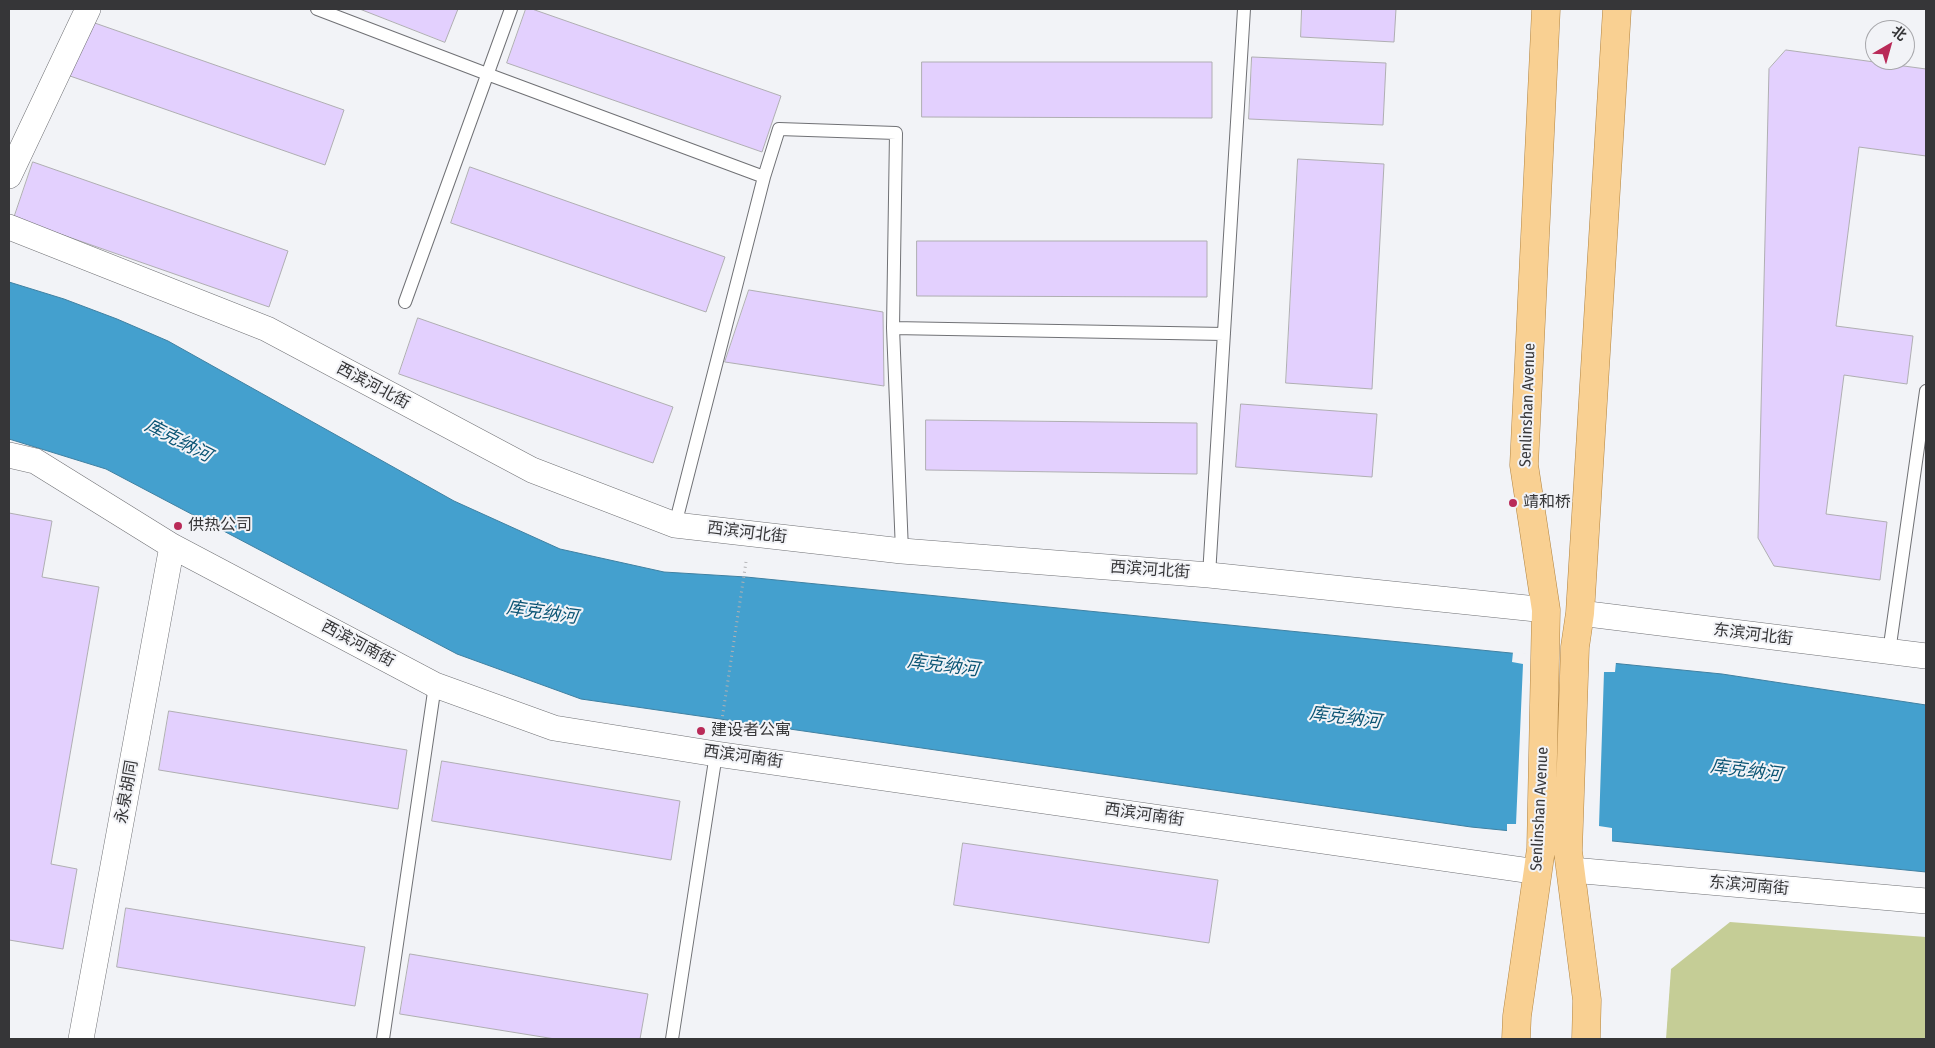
<!DOCTYPE html>
<html>
<head>
<meta charset="utf-8">
<style>
  body { margin:0 }
  #map { position:relative; width:1935px; height:1048px; overflow:hidden; background:#f2f3f7; font-family:"Fira Sans Condensed","Noto Sans SC",sans-serif }
  canvas { display:block }
  .frame { position:absolute; inset:0; border:10px solid #363638; pointer-events:none }
  .north { position:absolute; left:1865px; top:20px; width:50px; height:50px; box-sizing:border-box; background:#f2f3f7; border:1px solid #a7a7ab; border-radius:50%; rotate:38deg; font-size:14px; font-weight:700; line-height:20px; text-align:center; color:#363638 }
  .north::after { content:''; display:block; margin:auto; width:18px; height:22px; background:#b92a58; clip-path:polygon(50% 0,100% 100%,50% 72%,0 100%) }
</style>
</head>
<body>
<div id="map">
<canvas width="1935" height="1048"></canvas>
<div class="frame"></div>
<div class="north">北</div>
</div>
<script>
const g = document.querySelector('canvas').getContext('2d');
g.lineJoin = 'round';
function paint(path, color) { g.fillStyle = color; g.fill(path, 'evenodd'); }
function strokePath(path, color, width, dash) { g.strokeStyle = color; g.lineWidth = width; g.lineCap = dash ? 'butt' : 'round'; g.setLineDash(dash || []); g.stroke(path); }
function write(font, color, halo, rows, align = 'center') {
  g.font = font + ' "Fira Sans Condensed","Noto Sans SC",sans-serif'; g.lineWidth = 4; g.setLineDash([]); g.textBaseline = 'middle'; g.strokeStyle = halo; g.fillStyle = color; for (const [text, x, y, turn = 0] of rows) {
    g.save(); g.translate(x, y); g.rotate((+turn || 0) * Math.PI / 180); g.textAlign = isNaN(turn) ? turn : align; if (halo) g.strokeText(text, 0, 0); g.fillText(text, 0, 0); g.restore();
  }
}
const green = new Path2D(`
  M1730,922L1926,937V1039H1666L1671,969Z`);
const water = new Path2D(`
  M9,282L64,299L117,319L168,341L454,501L560,549L664,572L746,577L1722,674L1926,705V872L1471,827L581,699L457,654L106,469L9,439Z`);
const pier = new Path2D(`
  M1513,652L1616,662L1615,672H1604L1599,826L1612,828V844L1507,833V824H1516L1523,664L1512,662Z`);
const building = new Path2D(`
  M360,9H458L445,42Z
  M526,9H532L781,96L762,152L507,63Z
  M1302,9H1396L1394,42L1301,37Z
  M89,21L344,110L325,165L70,76Z
  M1786,50L1926,69V156L1859,147L1836,326L1913,336L1907,384L1844,375L1826,514L1887,522L1880,580L1774,566L1758,538L1769,69Z
  M1252,57L1386,63L1383,125L1249,119Z
  M922,62H1212V118L922,117Z
  M1298,159L1384,164L1372,389L1286,383Z
  M33,162L288,251L269,307L14,218Z
  M470,167L725,257L706,312L451,223Z
  M917,241H1207V297L917,296Z
  M749,290L883,312L884,386L725,362Z
  M418,318L673,407L653,463L399,374Z
  M1241,404L1377,414L1372,477L1236,467Z
  M926,420L1197,423V474L926,470Z
  M9,513L52,521L42,577L99,587L51,864L77,869L63,949L9,940Z
  M169,711L407,750L398,809L159,770Z
  M442,761L680,801L671,860L432,821Z
  M963,843L1218,880L1209,943L954,905Z
  M126,908L365,947L355,1006L117,967Z
  M410,954L648,994L640,1039H555L400,1014Z`);
const path = new Path2D(`
  M721,726L746,562`);
const service = new Path2D(`
  M317,9L495,77L764,177
  M405,302L511,9
  M893,328L1224,334
  M675,525L764,177L779,129L896,133L893,328L902,551
  M1209,575L1244,9
  M1889,652L1926,391
  M383,1039L435,685
  M672,1039L716,754`);
const minor = new Path2D(`
  M9,176L88,9
  M9,227L267,329L532,470L675,525L902,551L1209,575L1546,610
  M9,455L35,461L172,546L435,685L554,728L716,754L1538,872
  M1580,613L1926,656
  M1572,870L1926,901
  M81,1039L172,546`);
const primary = new Path2D(`
  M1516,1039L1517,1016L1541,849L1546,610L1524,465L1546,9
  M1586,1039L1587,1000L1568,851L1575,647L1580,613L1617,9`);
const markers = [
  [1513,503,5,"#b92a58"],
  [178,526,5,"#b92a58"],
  [701,731,5,"#b92a58"]
];
const streetNames = [
  ["西滨河北街",373,386,28],
  ["Senlinshan Avenue",1528,405,-88],
  ["西滨河北街",747,533,7],
  ["西滨河北街",1150,570,4],
  ["东滨河北街",1753,635,7],
  ["西滨河南街",358,644,28],
  ["西滨河南街",743,757,8],
  ["永泉胡同",127,792,-80],
  ["Senlinshan Avenue",1540,809,-87],
  ["西滨河南街",1144,815,8],
  ["东滨河南街",1749,886,5]
];
const poiNames = [
  ["靖和桥",1523,503],
  ["供热公司",188,526],
  ["建设者公寓",711,731]
];
const waterNames = [
  ["库克纳河",178,441,27],
  ["库克纳河",542,613,8],
  ["库克纳河",943,666,7],
  ["库克纳河",1345,718,7],
  ["库克纳河",1746,771,7]
];
paint(green, '#c5cd96');
paint(water, '#44a0ce');
strokePath(water, '#4080a1', 1);
paint(pier, '#f2f3f7');
paint(building, '#e3d0fe');
strokePath(building, '#afaeb2', 1);
strokePath(service, '#707175', 14);
strokePath(minor, '#707175', 26);
strokePath(primary, '#b28543', 29);
strokePath(path, '#b1b1b4', 3, [1, 4]);
strokePath(service, '#fff', 12);
strokePath(minor, '#fff', 25);
strokePath(primary, '#f9d092', 28);
for (const [x, y, r, color] of markers) { const dot = new Path2D(); dot.arc(x, y, r, 0, 2 * Math.PI); g.fillStyle = color; g.fill(dot); strokePath(dot, '#f2f3f7', 2); }
write('16px', '#363638', '#f2f3f7', streetNames);
write('16px', '#363638', '#f2f3f7', poiNames, 'left');
write('italic 18px', '#0a5474', '#f2f3f7', waterNames);
</script>
</body>
</html>
